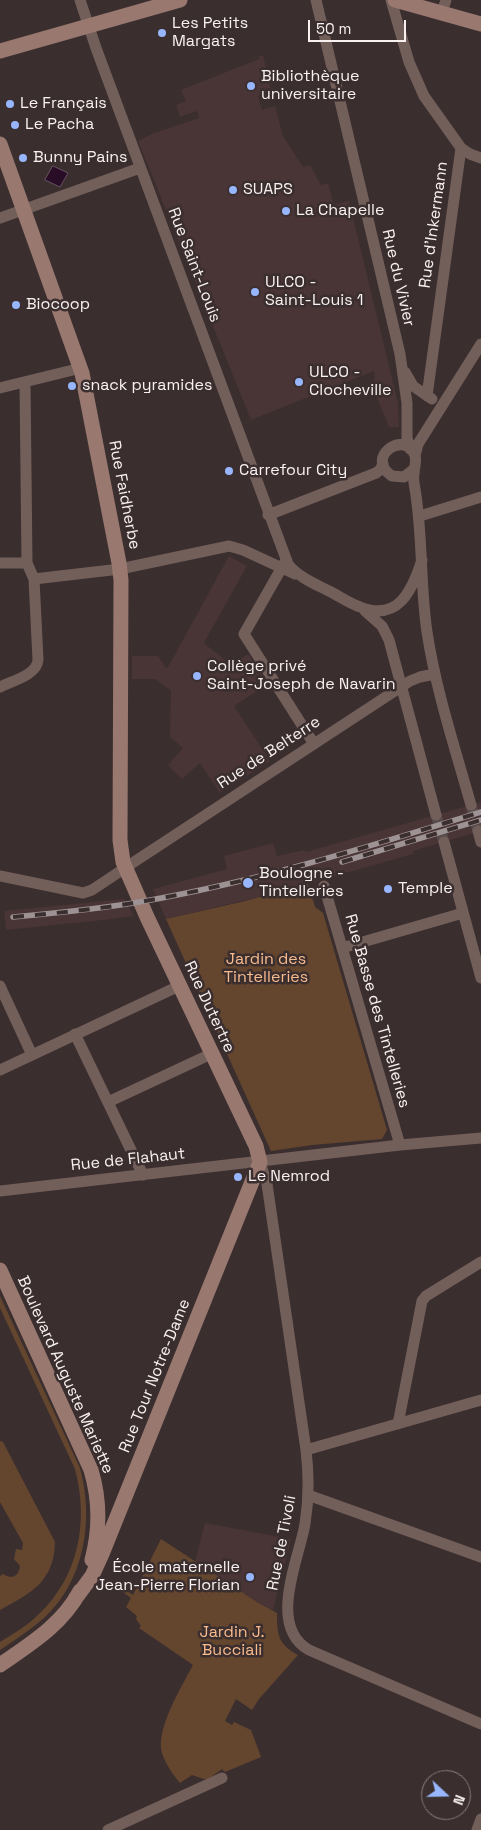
<!DOCTYPE html>
<html>
<head>
<meta charset="utf-8">
<style>
  body { margin:0 }
  #map { position:relative; width:481px; height:1830px; overflow:hidden; background:#3b2e2f; font-family:"Space Grotesk",sans-serif }
  canvas { display:block }
  .north { position:absolute; left:421px; top:1770px; width:50px; height:50px; box-sizing:border-box; background:#3b2e2f; border:1px solid #877c7d; border-radius:50%; rotate:111deg; font-size:14px; font-weight:700; line-height:20px; text-align:center; color:#f9f1f1 }
  .north::after { content:''; display:block; margin:auto; width:18px; height:22px; background:#97b6fd; clip-path:polygon(50% 0,100% 100%,50% 72%,0 100%) }
  .scale { position:absolute; left:308px; top:20px; width:98px; height:22px; box-sizing:border-box; border:2px solid #f9f1f1; border-top:0; padding-left:6px; font-size:15px; line-height:18px; white-space:nowrap; color:#f9f1f1; -webkit-text-stroke:4px #3b2e2f; paint-order:stroke }
</style>
</head>
<body>
<div id="map">
<canvas width="481" height="1830"></canvas>
<div class="north">N</div>
<div class="scale">50 m</div>
</div>
<script>
const g = document.querySelector('canvas').getContext('2d');
g.lineJoin = 'round';
function paint(path, color) { g.fillStyle = color; g.fill(path, 'evenodd'); }
function strokePath(path, color, width, dash) { g.strokeStyle = color; g.lineWidth = width; g.lineCap = dash ? 'butt' : 'round'; g.setLineDash(dash || []); g.stroke(path); }
function write(font, color, halo, rows, align = 'center') {
  g.font = font + ' "Space Grotesk",sans-serif'; g.lineWidth = 5; g.setLineDash([]); g.textBaseline = 'middle'; g.strokeStyle = halo; g.fillStyle = color; for (const [text, x, y, turn = 0] of rows) {
    g.save(); g.translate(x, y); g.rotate((+turn || 0) * Math.PI / 180); g.textAlign = isNaN(turn) ? turn : align; if (halo) g.strokeText(text, 0, 0); g.fillText(text, 0, 0); g.restore();
  }
}
const built = new Path2D(`
  M263,55L271,90L258,96L262,110L275,106L283,136L303,167L310,165L321,185L328,183L334,205L349,201L398,403L399,427H389L375,393L374,371L251,420L138,141L154,133L199,118L197,111L180,117L176,105L186,101L181,90L259,59V56Z
  M229,556L247,566L204,643L231,665L248,654L268,684L234,706L270,761L220,793L200,763L182,779L168,765L183,748L170,737L171,691L155,679H132V656H158L166,668L168,667Z
  M481,802V831L413,851V854L275,893L166,919L153,889L227,869L224,856L273,843L277,856L304,850L306,852Z
  M124,899L134,916L103,920L6,930L4,911Z
  M205,1523L291,1539L273,1610L257,1602L195,1562Z`);
const green = new Path2D(`
  M308,884L315,907L323,913L387,1130L382,1139L312,1145L271,1151L166,919L241,902Z
  M0,1296L80,1468C94,1519 85,1580 44,1618C30,1630 15,1640 0,1650V1642C13,1634 27,1626 38,1615C79,1577 89,1521 75,1469L0,1308Z
  M0,1441L3,1442L55,1542C54,1582 31,1593 0,1610V1576L3,1574C12,1580 19,1576 20,1566L14,1559L16,1549L22,1550L23,1543L0,1502Z
  M161,1539L257,1602L277,1613C277,1635 278,1644 298,1655L259,1699L252,1710L236,1699L225,1721L232,1725L234,1722L251,1730L261,1757L225,1772L222,1769L207,1780L192,1775L180,1783C173,1775 165,1763 162,1753C155,1730 182,1686 193,1665L139,1628L141,1626L136,1619L137,1616L126,1607L131,1598L112,1584L114,1582L133,1595Z`);
const water = new Path2D(`
  M53,166L68,173L60,187L45,180Z`);
const streetTunnel = new Path2D(`
  M471,805L478,831
  M436,815L444,842`);
const street = new Path2D(`
  M80,0L96,48L288,564C298,577 315,584 329,591C339,596 349,603 360,607C398,622 412,591 422,560
  M316,0L400,354L407,403V438L410,449
  M391,0L409,62L424,96L461,148L470,154L481,158
  M442,12L446,0
  M0,218L140,168
  M405,372L413,386L432,399
  M0,388L81,368
  M427,396L461,148
  M415,456L418,444L481,344
  M414,469L404,477L392,476C364,458 404,429 415,455C417,462 414,467 414,474C413,479 414,484 415,489C423,536 420,585 427,632C436,691 455,748 471,805
  M268,515L376,473L380,470L383,464
  M420,516L481,497
  M285,562L244,634L314,744
  M0,563H27
  M34,579L120,569L229,546L243,550L295,574
  M365,611L382,626L389,640L436,815
  M0,687C12,681 37,675 38,660L34,579L27,563L25,382
  M478,831L481,842
  M444,842L481,978
  M0,876L83,893L92,890L137,860L410,681L420,677L435,674
  M324,886L400,1145
  M342,948L463,913
  M0,986L32,1055
  M75,1034L143,1175
  M0,1070L179,986
  M108,1102L211,1054
  M260,1162L267,1184L306,1450C309,1475 309,1499 305,1524C299,1559 267,1626 309,1650L481,1724
  M0,1191L400,1145L481,1138
  M398,1424L422,1301L426,1296L481,1262
  M306,1450L481,1400
  M308,1495L481,1557
  M108,1830L222,1778
  M477,1830L481,1819`);
const secondary = new Path2D(`
  M395,0L481,24
  M0,51L180,0
  M0,144L82,373L119,563L121,580L120,840L123,862L147,917L256,1146L260,1162L102,1554L92,1576L75,1599
  M0,1270L91,1470C100,1500 100,1530 92,1560
  M0,1665C30,1644 62,1625 80,1591`);
const rail = new Path2D(`
  M342,862L481,820
  M13,917C57,913 101,909 145,901C259,881 370,846 481,812`);
const markers = [
  [162,33,5,"#97b6fd"],
  [251,86,5,"#97b6fd"],
  [10,104,5,"#97b6fd"],
  [15,125,5,"#97b6fd"],
  [23,158,5,"#97b6fd"],
  [233,190,5,"#97b6fd"],
  [286,211,5,"#97b6fd"],
  [255,292,5,"#97b6fd"],
  [16,305,5,"#97b6fd"],
  [299,382,5,"#97b6fd"],
  [72,386,5,"#97b6fd"],
  [229,471,5,"#97b6fd"],
  [197,676,5,"#97b6fd"],
  [248,883,6,"#97b6fd"],
  [388,889,5,"#97b6fd"],
  [238,1177,5,"#97b6fd"],
  [250,1577,5,"#97b6fd"]
];
const poiNames = [
  ["Les Petits",172,24],
  ["Margats",172,42],
  ["Bibliothèque",261,77],
  ["universitaire",261,95],
  ["Le Français",20,104],
  ["Le Pacha",25,125],
  ["Bunny Pains",33,158],
  ["SUAPS",243,190],
  ["La Chapelle",296,211],
  ["ULCO -",265,283],
  ["Saint-Louis 1",265,301],
  ["Biocoop",26,305],
  ["ULCO -",309,373],
  ["Clocheville",309,391],
  ["snack pyramides",82,386],
  ["Carrefour City",239,471],
  ["Collège privé",207,667],
  ["Saint-Joseph de Navarin",207,685],
  ["Boulogne -",259,874],
  ["Tintelleries",259,892],
  ["Temple",398,889],
  ["Le Nemrod",248,1177],
  ["École maternelle",240,1568,"right"],
  ["Jean-Pierre Florian",240,1586,"right"]
];
const streetNames = [
  ["Rue d'Inkermann",434,225,-82],
  ["Rue Saint-Louis",194,265,69],
  ["Rue du Vivier",398,278,77],
  ["Rue Faidherbe",124,495,79],
  ["Rue de Belterre",269,753,-33],
  ["Rue Dutertre",209,1007,65],
  ["Rue Basse des Tintelleries",377,1011,74],
  ["Rue de Flahaut",128,1160,-6],
  ["Boulevard Auguste Mariette",65,1375,66],
  ["Rue Tour Notre-Dame",155,1376,-68],
  ["Rue de Tivoli",282,1543,-79]
];
const parkNames = [
  ["Jardin des",266,960],
  ["Tintelleries",266,978],
  ["Jardin J.",232,1633],
  ["Bucciali",232,1651]
];
paint(built, '#493436');
paint(green, '#64462f');
paint(water, '#290c26');
strokePath(water, '#675163', 1);
strokePath(streetTunnel, '#584b4c', 11, [11, 5.5]);
strokePath(street, '#735f5a', 11);
strokePath(secondary, '#98786f', 15);
strokePath(rail, '#9e9394', 5.5);
strokePath(rail, '#3b2e2f', 4, [11]);
for (const [x, y, r, color] of markers) { const dot = new Path2D(); dot.arc(x, y, r, 0, 2 * Math.PI); g.fillStyle = color; g.fill(dot); strokePath(dot, '#3b2e2f', 2); }
write('16px', '#f9f1f1', '#3b2e2f', poiNames, 'left');
write('16px', '#f9f1f1', '#3b2e2f', streetNames);
write('16px', '#f8bb8e', '#3b2e2f', parkNames);
</script>
</body>
</html>
